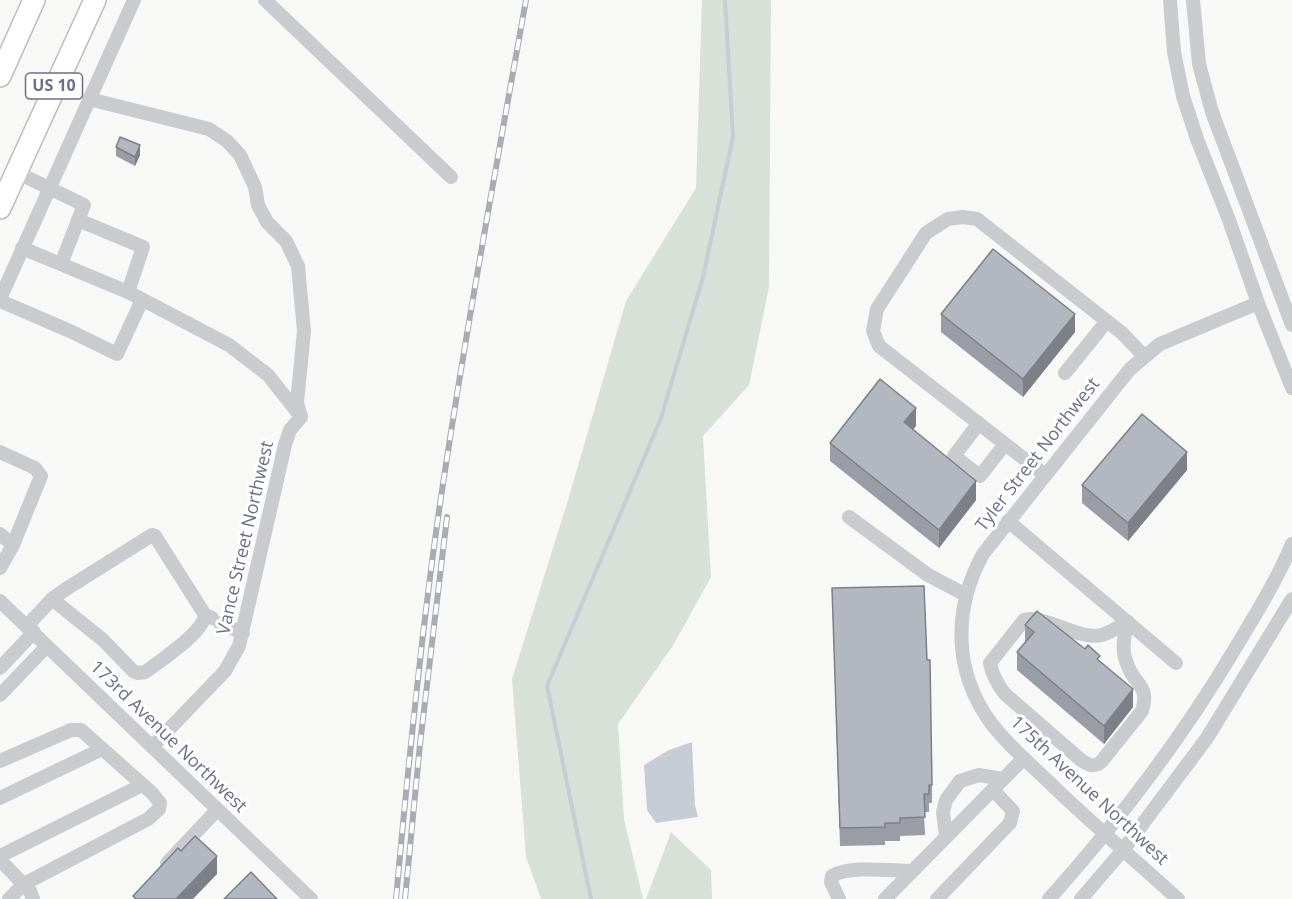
<!DOCTYPE html>
<html>
<head>
<meta charset="utf-8">
<style>
  body { margin:0 }
  canvas { display:block; background:#f8f9f6 }
</style>
</head>
<body>
<canvas width="1292" height="899"></canvas>
<script>
const g = document.querySelector('canvas').getContext('2d');
g.lineJoin = 'round';
function paint(path, color) { g.fillStyle = color; g.fill(path, 'evenodd'); }
function strokePath(path, color, width, dash) { g.strokeStyle = color; g.lineWidth = width; g.lineCap = dash ? 'butt' : 'round'; g.setLineDash(dash || []); g.stroke(path); }
function write(font, color, halo, rows, align = 'center') {
  g.font = font + ' "Open Sans",sans-serif'; g.lineWidth = 6; g.setLineDash([]); g.textBaseline = 'middle'; g.strokeStyle = halo; g.fillStyle = color; for (const [text, x, y, turn = 0] of rows) {
    g.save(); g.translate(x, y); g.rotate((+turn || 0) * Math.PI / 180); g.textAlign = isNaN(turn) ? turn : align; if (halo) g.strokeText(text, 0, 0); g.fillText(text, 0, 0); g.restore();
  }
}
const green = new Path2D(`
  M702,0H771L769,287L749,385L703,436L711,577L674,644L618,724L624,819L643,899H541L526,857L512,679L568,500L626,301L696,188Z
  M671,832L711,870L712,899H646Z`);
const water = new Path2D(`
  M692,742L695,805L698,817L656,823L647,810L644,765L669,750Z`);
const stream = new Path2D(`
  M591,899L547,686L661,418L703,277L733,137L725,0`);
const minor = new Path2D(`
  M265,0L451,177
  M1170,0L1174,52L1183,96L1197,139L1229,220L1258,303L1292,388
  M1193,0L1199,64L1212,112L1292,325
  M89,99L209,129L227,141L240,155L255,187L258,205L267,222L286,241L298,266L304,331L297,403L301,417
  M16,172L84,205L61,264
  M78,220L143,247L128,292
  M22,248L128,292L229,345L268,375L298,413
  M0,299L134,0
  M0,301L70,331L117,354L142,300
  M1065,373L1107,321
  M979,423L954,456L980,476L1005,444
  M0,452L35,468L41,476L13,545
  M1045,475L879,346L873,331L877,309L926,233L948,219L963,217L977,219L1122,333L1144,356
  M849,517L928,575L966,595
  M1008,521L1176,663
  M0,534L13,545L0,568
  M52,599L103,640L133,671L138,673L145,672C160,661 203,633 205,615
  M0,601L311,899
  M1031,619C1054,620 1081,640 1102,635C1111,632 1120,626 1128,622C1124,636 1121,650 1127,664C1135,686 1150,685 1142,711L1101,762C1093,768 1089,765 1081,760L1005,694C998,685 992,674 990,663L1024,620Z
  M220,623L243,633
  M27,626L52,599L66,589L152,535L155,536L205,615L212,618
  M0,668L34,632
  M0,695L47,646
  M152,747L225,671L239,646L285,445L290,430L301,417
  M0,761L71,730H81L152,793L160,803L159,809L148,819L24,884L9,899
  M0,798L102,749
  M946,837L943,812L946,800L960,781L979,775L1003,779
  M0,856L142,785
  M0,860L30,891L33,899
  M167,863L217,810
  M839,899L831,882L832,876C849,865 892,871 912,871
  M885,899L1024,758
  M937,899L1010,823L1013,811L993,790
  M1049,899C1119,821 1182,738 1236,647C1256,614 1277,580 1292,544
  M1081,899L1123,850L1207,738L1292,599
  M1178,899C1137,862 1095,826 1055,788C1034,767 1009,747 991,723C953,671 953,609 983,554L1130,369L1160,344L1258,303`);
const highway = new Path2D(`
  M0,76L34,0
  M0,208L95,0`);
const rail = new Path2D(`
  M396,899C408,767 421,635 440,504C465,335 496,168 526,0
  M405,899L420,744L447,517`);
const wall = new Path2D(`
  M116,147L140,155L135,166L116,156Z
  M941,314L1075,332L1023,397L941,332Z
  M916,426L913,429L976,500L939,548L830,461V443Z
  M1187,470L1128,541L1082,503V485Z
  M832,588L932,785V803H929V812H924L925,835L900,836V841H885V845L840,846Z
  M1025,625L1100,661L1133,707L1104,744L1017,670V652L1025,642Z`);
const shadedWall = new Path2D(`
  M140,145V155L135,166V157Z
  M1075,314V332L1023,397V379Z
  M916,408V426L904,440V422Z
  M1187,452V470L1128,541V523Z
  M976,481V500L939,548V530Z
  M1133,689V707L1104,744V726Z
  M217,856V874L193,899H176Z`);
const building = new Path2D(`
  M120,137L140,145L135,157L116,147Z
  M993,249L1075,314L1023,379L941,314Z
  M880,379L916,408L904,422L976,481L939,530L830,443Z
  M1142,414L1187,452L1128,523L1082,485Z
  M924,586L927,660H930L932,785H929V794H924L925,817L900,818V823H885V827L840,828L832,588Z
  M1037,611L1085,649L1088,645L1100,656L1097,659L1133,689L1104,726L1017,652L1034,632L1025,625Z
  M195,836L217,856L176,899H136L133,896L178,848L181,851Z
  M251,872L277,899H224Z`);
const shields = [
  [54,86,57]
];
const shieldNames = [
  ["US 10",54,86]
];
const streetNames = [
  ["Tyler Street Northwest",1038,455,-52],
  ["Vance Street Northwest",246,538,-77],
  ["173rd Avenue Northwest",168,737,44],
  ["175th Avenue Northwest",1089,791,43]
];
paint(green, '#d8e1d7');
paint(water, '#c7cdd4');
strokePath(stream, '#c7cdd4', 4);
strokePath(highway, '#bdbec2', 24);
strokePath(minor, '#c9cbcf', 14);
strokePath(highway, '#fff', 21);
strokePath(rail, '#a8acb4', 6);
strokePath(rail, '#fff', 4, [11]);
paint(wall, '#9a9da5');
paint(shadedWall, '#7d8086');
paint(building, '#b3b7c0');
strokePath(building, '#7d8086', 1.5);
for (const [x, y, w] of shields) { const box = new Path2D(); box.roundRect(x - w / 2, y - 13, w, 26, 4.5); g.fillStyle = '#fff'; g.fill(box); strokePath(box, '#677188', 1.5); }
write('bold 16px', '#677188', null, shieldNames);
write('18px', '#677188', '#fff', streetNames);
</script>
</body>
</html>
